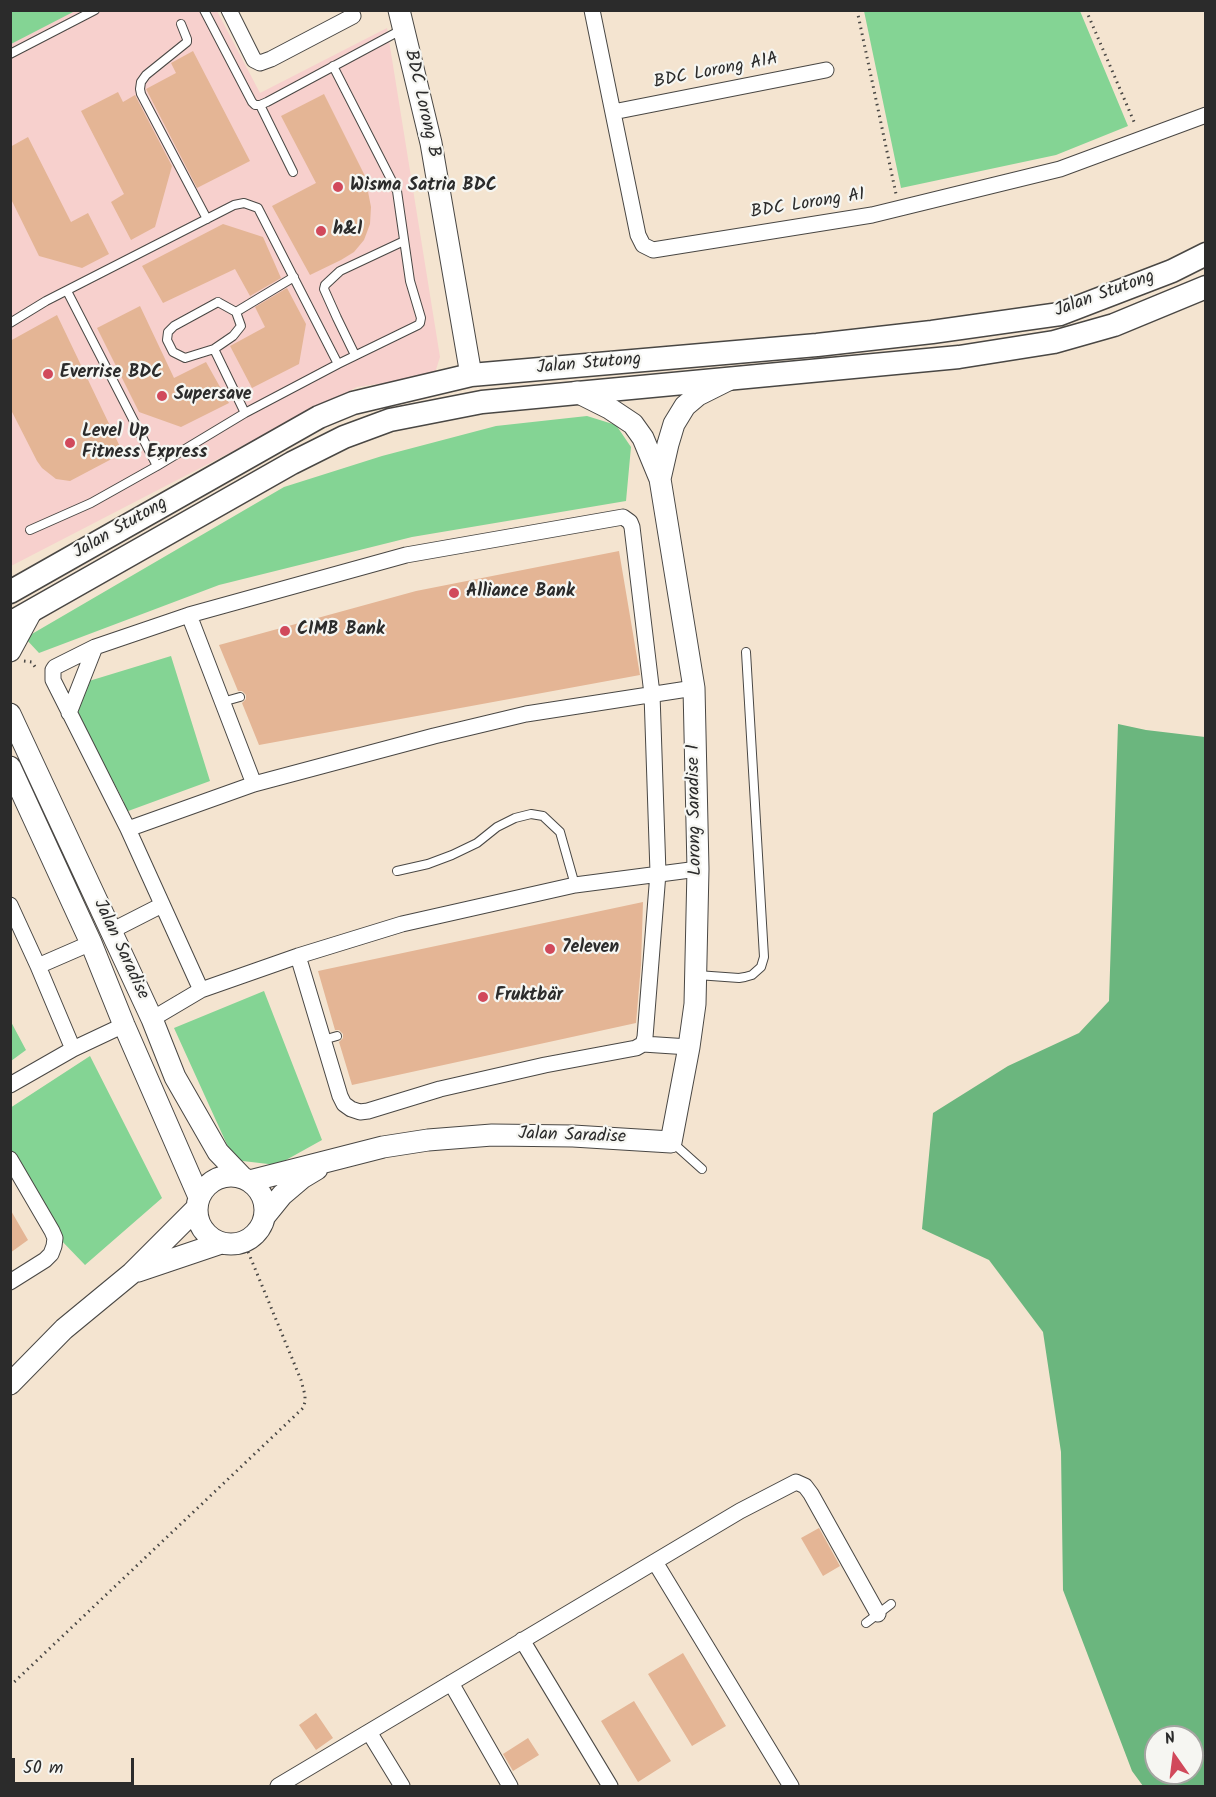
<!DOCTYPE html>
<html>
<head>
<meta charset="utf-8">
<style>
	body { margin:0 }
	#map { position:relative; width:1216px; height:1797px; overflow:hidden; background:#f4e4d0; font-family:Kalam,sans-serif }
	canvas { display:block }
	.frame { position:absolute; inset:0; border:12px solid #2b2b2b; pointer-events:none }
	.north { position:absolute; left:1144px; top:1725px; width:60px; height:60px; box-sizing:border-box; background:#f6f6f2; border:2px solid #a5a5a2; border-radius:50%; rotate:346deg; font-size:16px; font-weight:700; line-height:24px; text-align:center; color:#2b2b2b }
	.north::after { content:''; display:block; margin:auto; width:21px; height:27px; background:#d1495b; clip-path:polygon(50% 0,100% 100%,50% 72%,0 100%) }
	.scale { position:absolute; left:12px; top:1758px; width:122px; height:27px; box-sizing:border-box; border:3px solid #2b2b2b; border-top:0; padding-left:8px; font-size:18px; line-height:21px; white-space:nowrap; color:#2b2b2b; -webkit-text-stroke:4px #f6f6f2; paint-order:stroke }
</style>
</head>
<body>
<div id="map">
<canvas width="1216" height="1797"></canvas>
<div class="frame"></div>
<div class="north">N</div>
<div class="scale">50 m</div>
</div>
<script>
const context = document.querySelector('canvas').getContext('2d');
context.lineJoin = 'round';
function fillPath(path, color) {
  context.fillStyle = color;
  context.fill(path, 'evenodd');
}
function toPath(rows) {
  const path = new Path2D();
  for (const r of rows) {
    if (r.length === 3) {
      path.moveTo(r[0] + r[2], r[1]);
      path.arc(r[0], r[1], r[2], 0, 2 * Math.PI);
      continue;
    }
    path.moveTo(r[0], r[1]);
    for (let i = 2; i < r.length; i += 2) path.lineTo(r[i], r[i + 1]);
  }
  return path;
}
function trace(path, color, width, dash) {
  context.strokeStyle = color;
  context.lineWidth = width;
  context.lineCap = dash ? 'butt' : 'round';
  context.setLineDash(dash || []);
  context.stroke(path);
}
function write(font, color, halo, rows, align = 'center') {
  context.font = font + ' Kalam,sans-serif';
  context.lineWidth = 4.5;
  context.setLineDash([]);
  context.textBaseline = 'middle';
  context.strokeStyle = halo;
  context.fillStyle = color;
  for (const [text, x, y, turn = 0] of rows) {
    context.save();
    context.translate(x, y);
    context.rotate((+turn || 0) * Math.PI / 180);
    context.textAlign = isNaN(turn) ? turn : align;
    if (halo) context.strokeText(text, 0, 0);
    context.fillText(text, 0, 0);
    context.restore();
  }
}
fillPath(toPath([
	[74,11,217,11,260,93,387,28,440,357,434,376,357,387,11,566,11,43]
]), '#f7d0cd');
fillPath(toPath([
	[11,10,75,10,75,11,11,44],
	[864,11,1080,11,1128,126,1056,155,901,188],
	[587,416,616,425,631,447,626,501,412,537,219,585,39,653,25,638,284,487,382,456,496,426],
	[171,656,210,781,120,814,124,802,76,712,89,681],
	[264,991,322,1140,277,1165,234,1160,174,1028],
	[10,1020,26,1050,11,1061,10,1061],
	[90,1056,162,1198,85,1265,59,1238,11,1151,10,1108]
]), '#84d494');
fillPath(toPath([
	[1118,724,1146,730,1205,737,1205,1786,1143,1786,1132,1771,1063,1590,1061,1452,1043,1332,989,1260,922,1229,933,1113,1008,1066,1079,1033,1109,1001],
	[1156,1737,1192,1737,1192,1773,1156,1773]
]), '#6bb67e');
fillPath(toPath([
	[193,51,250,161,197,188,146,89,176,73,171,63],
	[118,92,123,102,135,95,172,166,155,227,131,240,111,202,124,194,81,111],
	[324,94,365,176,371,207,370,224,364,240,354,252,341,260,310,275,272,206,316,183,281,116],
	[28,137,71,222,88,213,109,254,82,268,39,256,10,197,10,147],
	[223,224,263,237,281,278,250,296,235,269,163,303,142,266],
	[287,288,306,324,299,364,252,388,230,346,265,327,255,307],
	[140,306,174,378,206,362,229,403,181,427,139,412,97,328],
	[57,315,123,453,70,481,56,479,42,468,37,461,10,408,10,341],
	[619,551,640,675,259,745,242,703,246,699,246,695,242,691,238,691,219,645,416,591],
	[643,902,641,965,636,1023,352,1085,339,1042,343,1038,343,1034,339,1030,335,1030,318,971],
	[10,1209,28,1240,10,1253],
	[819,1528,840,1566,823,1576,801,1538],
	[683,1653,726,1726,692,1746,648,1674],
	[634,1701,671,1761,638,1782,601,1721],
	[316,1713,333,1738,316,1750,299,1725],
	[528,1738,539,1755,513,1771,503,1754]
]), '#e4b595');
const lane = toPath([
	[204,10,252,102,255,105,260,105,267,102,403,29],
	[181,24,187,39,187,42,146,75,141,82,140,89,141,94,207,219],
	[10,54,95,10],
	[260,105,293,172],
	[67,291,157,466],
	[218,302,236,312,241,326,233,336,214,349,185,358,173,352,167,340,168,332,174,326,218,302],
	[236,312,294,277],
	[10,323,46,301,234,205,244,203,258,208,338,364],
	[214,349,245,413],
	[355,355,337,318,324,289,325,285,340,271,404,241],
	[30,530,91,503,157,466,245,413,338,364,418,325,420,323,421,318,410,281,397,191,333,66],
	[222,702,240,697],
	[397,871,428,864,452,855,477,843,497,827,515,818,531,814,543,816,560,832,575,885],
	[697,975,739,978,745,977,752,975,761,967,764,957,746,652],
	[323,1040,337,1036],
	[673,1143,702,1169],
	[866,1623,891,1604]
]);
const street = toPath([
	[229,10,254,60,260,63,271,59,353,16],
	[592,10,638,235,643,245,653,250,872,215,1060,169,1206,115],
	[613,112,826,70],
	[189,615,254,784],
	[69,713,95,647],
	[128,829,254,784,434,736,526,714,694,688],
	[10,905,38,966,73,1049],
	[111,931,162,905],
	[298,956,340,1096,344,1104,351,1109,360,1112,368,1111,440,1089,545,1065,636,1048,643,1044,689,1047],
	[38,966,91,943],
	[201,990,128,829,53,680,53,670,55,667,95,647,189,615,406,555,623,517,630,522,632,527,652,694,658,873,645,1037,643,1044],
	[152,1019,201,990,298,956,402,924,575,885,698,869],
	[10,1085,73,1049,124,1025],
	[10,1159,52,1231,55,1238,54,1246,51,1254,45,1260,10,1282],
	[655,1562,791,1786],
	[522,1640,610,1786],
	[451,1683,510,1786],
	[369,1732,402,1786],
	[278,1786,740,1511,796,1482,805,1486,811,1494,878,1614]
]);
const secondary = toPath([
	[399,10,431,143,471,375],
	[660,479,668,444,674,424,685,406,698,395,728,380],
	[10,651,30,614],
	[10,714,152,1019,175,1077,218,1152,242,1177],
	[10,767,91,943,124,1025,199,1197],
	[231,1210,34],
	[250,1181,383,1147,428,1140,492,1135,573,1136,671,1142,689,1047,695,1004,698,869,694,688,660,479,643,438,633,424,609,408,577,392],
	[265,1216,282,1195,302,1178,317,1169],
	[138,1271,221,1243],
	[10,1384,64,1329,132,1273,197,1208]
]);
const primary = toPath([
	[10,592,319,417,353,403,471,375,817,345,932,332,1060,314,1172,271,1206,254],
	[10,623,292,463,344,437,390,420,482,402,959,357,1054,342,1114,325,1206,287]
]);
trace(lane, '#494744', 10);
trace(street, '#494744', 17);
trace(secondary, '#494744', 23);
trace(primary, '#494744', 25);
trace(toPath([
	[857,10,896,194],
	[1086,10,1135,124],
	[24,661,32,662,37,670],
	[10,1686,303,1408,305,1402,305,1395,301,1380,244,1242]
]), '#494744', 3, [1.5, 4.5]);
trace(lane, '#fff', 8);
trace(street, '#fff', 15);
trace(secondary, '#fff', 21);
trace(primary, '#fff', 22);
for (const [x, y, r, color] of [
	[338,187,6,"#d1495b"],
	[321,231,6,"#d1495b"],
	[48,374,6,"#d1495b"],
	[162,396,6,"#d1495b"],
	[70,443,6,"#d1495b"],
	[454,593,6,"#d1495b"],
	[285,631,6,"#d1495b"],
	[550,949,6,"#d1495b"],
	[483,997,6,"#d1495b"]
]) {
  const dot = new Path2D();
  dot.arc(x, y, r, 0, 2 * Math.PI);
  context.fillStyle = color;
  context.fill(dot);
  trace(dot, '#f6f6f2', 2);
}
write('18px', '#2b2b2b', '#f6f6f2', [
	["BDC Lorong A1A",716,72,-11],
	["BDC Lorong B",421,104,77],
	["BDC Lorong A1",808,205,-9],
	["Jalan Stutong",1105,295,-20],
	["Jalan Stutong",589,365,-5],
	["Jalan Stutong",121,529,-30],
	["Lorong Saradise 1",696,810,-91],
	["Jalan Saradise",120,950,65],
	["Jalan Saradise",572,1137,2]
]);
write('bold 18px', '#2b2b2b', '#f6f6f2', [
	["Wisma Satria BDC",350,187],
	["h&l",333,231],
	["Everrise BDC",60,374],
	["Supersave",174,396],
	["Level Up",82,433],
	["Fitness Express",82,454],
	["Alliance Bank",466,593],
	["CIMB Bank",297,631],
	["7eleven",562,949],
	["Fruktbär",495,997]
], 'left');
</script>
</body>
</html>
